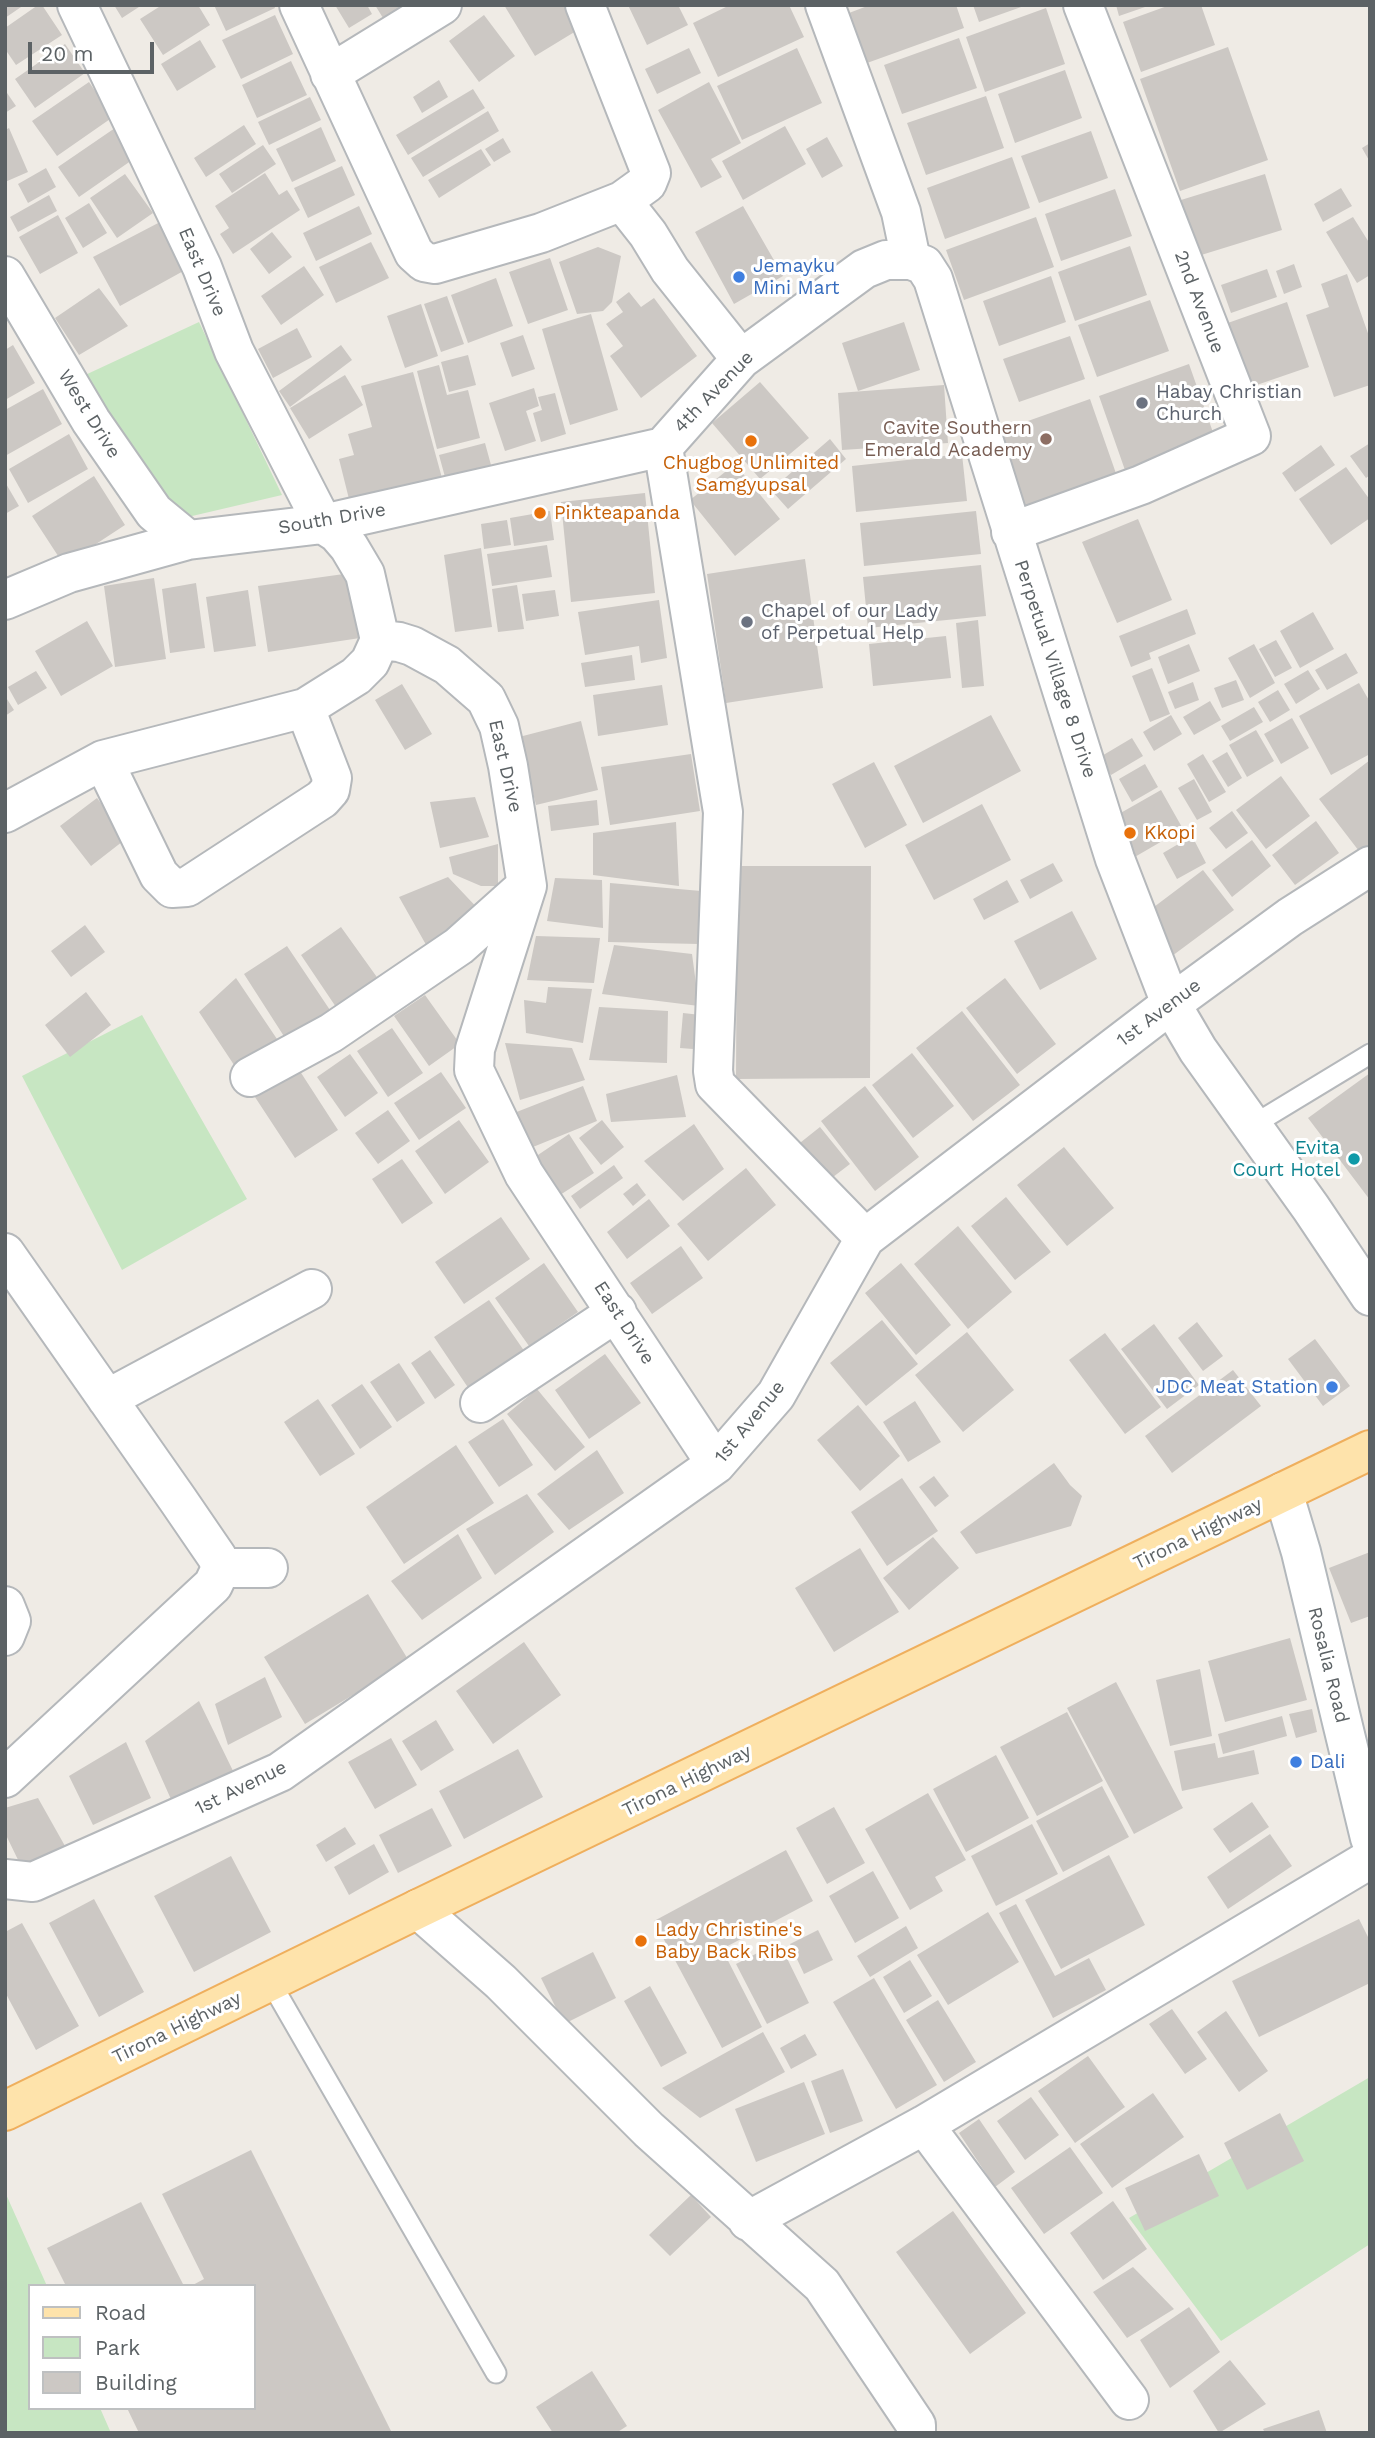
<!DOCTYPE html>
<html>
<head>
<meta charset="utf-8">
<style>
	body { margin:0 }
	#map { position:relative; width:1375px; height:2438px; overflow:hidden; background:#efebe5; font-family:"Work Sans",sans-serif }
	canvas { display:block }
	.frame { position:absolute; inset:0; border:7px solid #5c6265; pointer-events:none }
	.legend { position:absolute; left:28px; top:2284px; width:228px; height:126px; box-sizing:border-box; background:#fff; border:2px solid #bec0c1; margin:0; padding:9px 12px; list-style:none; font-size:21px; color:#5c6265 }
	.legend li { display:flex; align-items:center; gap:14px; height:35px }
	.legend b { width:35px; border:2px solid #bec0c1 }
	.scale { position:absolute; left:28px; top:42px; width:126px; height:32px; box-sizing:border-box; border:4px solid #5c6265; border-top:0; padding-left:9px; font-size:21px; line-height:24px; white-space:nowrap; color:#5c6265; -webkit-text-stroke:5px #fff; paint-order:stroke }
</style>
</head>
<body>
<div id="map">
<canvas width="1375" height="2438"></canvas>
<div class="frame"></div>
<ul class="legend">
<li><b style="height:9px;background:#fee3ab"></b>Road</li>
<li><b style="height:19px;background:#c7e6c2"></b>Park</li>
<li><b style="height:19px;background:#ccc8c4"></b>Building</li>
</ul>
<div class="scale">20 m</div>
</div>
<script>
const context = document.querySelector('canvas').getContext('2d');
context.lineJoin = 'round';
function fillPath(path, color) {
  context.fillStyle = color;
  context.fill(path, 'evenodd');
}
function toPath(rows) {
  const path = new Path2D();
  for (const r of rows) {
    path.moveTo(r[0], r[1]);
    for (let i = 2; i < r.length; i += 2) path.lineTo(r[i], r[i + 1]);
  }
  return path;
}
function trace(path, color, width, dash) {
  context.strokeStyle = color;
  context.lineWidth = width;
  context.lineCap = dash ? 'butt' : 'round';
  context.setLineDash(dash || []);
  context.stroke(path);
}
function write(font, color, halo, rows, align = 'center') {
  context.font = font + ' "Work Sans",sans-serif';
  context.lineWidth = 6;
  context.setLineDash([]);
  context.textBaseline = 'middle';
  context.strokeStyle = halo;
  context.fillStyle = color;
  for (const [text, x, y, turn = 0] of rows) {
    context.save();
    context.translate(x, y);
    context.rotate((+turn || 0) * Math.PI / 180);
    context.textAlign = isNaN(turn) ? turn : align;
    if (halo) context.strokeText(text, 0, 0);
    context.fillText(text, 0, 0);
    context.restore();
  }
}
fillPath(toPath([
	[199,322,282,495,175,520,83,376],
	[142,1015,247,1199,122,1270,22,1076],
	[1370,2077,1370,2244,1221,2341,1129,2218],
	[5,2192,47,2286,30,2286,30,2408,100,2408,111,2433,5,2433]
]), '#c7e6c2');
fillPath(toPath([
	[5,5,24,5,5,18],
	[38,5,42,5,62,35,16,65,5,49,5,28],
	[114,5,142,5,122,18],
	[162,5,198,5,210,25,163,55,140,19],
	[214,5,274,5,275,8,226,31],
	[335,5,367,5,372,14,349,28],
	[375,5,403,5,383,18],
	[504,5,567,5,581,28,535,56],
	[628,5,678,5,688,25,647,45],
	[730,5,789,5,804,37,718,77,693,23],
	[870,5,956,5,964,28,867,63,849,13],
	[973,5,1024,5,1024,6,979,22],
	[1116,5,1148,5,1148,6,1119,16],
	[1170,5,1201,5,1215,45,1141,72,1123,22],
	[1046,8,1065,64,985,92,966,37],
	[275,15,293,54,241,79,222,40],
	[484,15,515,56,479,82,449,41],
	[959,38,977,88,902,114,884,65],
	[200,40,216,67,177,91,161,64],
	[65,44,85,73,35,108,15,79],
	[1228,47,1268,160,1180,191,1140,79],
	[689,48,701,73,657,94,645,69],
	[797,48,822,103,742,140,717,86],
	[291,61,307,95,257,118,242,85],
	[1065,70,1082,118,1015,143,998,94],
	[439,80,448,97,422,113,413,97],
	[89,82,113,117,57,156,32,121],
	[709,82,741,143,711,159,722,177,701,188,658,110],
	[473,89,485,108,408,155,396,135],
	[5,90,16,106,5,113],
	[986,96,1004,148,926,175,907,123],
	[310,97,321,120,269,145,258,122],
	[488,111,499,131,423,177,411,158],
	[244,125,256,144,206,177,194,158],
	[785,126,806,164,743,200,722,161],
	[321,127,336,161,292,182,276,149],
	[9,128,28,172,5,182,5,130],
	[115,128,135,158,79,197,58,167],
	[1091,131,1108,178,1039,203,1021,156],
	[827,137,843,166,822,178,806,149],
	[503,138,511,152,494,162,485,149],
	[1370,143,1370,162,1362,148],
	[263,145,276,164,232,193,219,174],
	[481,149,491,165,439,198,428,180],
	[1012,157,1030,208,945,239,927,188],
	[342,166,355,195,308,218,294,188],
	[46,168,56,187,28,203,18,184],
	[265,173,279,195,287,190,300,210,233,254,220,234,229,228,215,206],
	[125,174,153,213,117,238,90,198],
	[1265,174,1282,230,1198,256,1181,200],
	[1341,188,1352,206,1323,222,1314,204],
	[1115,189,1132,236,1061,261,1045,214],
	[49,195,57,211,18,232,10,217],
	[89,203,107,233,83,248,65,218],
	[359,206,372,234,316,261,303,233],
	[743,206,783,276,734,304,695,232],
	[58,215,78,253,40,274,19,237],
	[1036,217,1054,267,964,300,946,250],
	[1353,217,1370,244,1370,275,1357,283,1326,232],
	[162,221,187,269,120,306,93,257],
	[272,232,292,257,269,274,250,249],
	[371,242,389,278,336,303,319,267],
	[1130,246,1147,295,1075,321,1058,272],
	[598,247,621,256,612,302,603,311,577,314,559,262],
	[550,258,568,310,528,324,509,272],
	[1294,264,1302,287,1284,294,1276,271],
	[304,266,324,295,281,325,261,296],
	[1267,269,1277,297,1231,313,1221,285],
	[1347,274,1370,339,1370,385,1334,397,1306,315,1329,307,1321,284],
	[1051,276,1066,322,999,346,983,301],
	[496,278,513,326,468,343,451,295],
	[99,288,128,326,79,355,55,318],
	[629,292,641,307,654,298,697,356,641,398,610,356,623,346,606,324,623,312,616,302],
	[447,296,464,344,441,352,424,304],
	[1150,300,1169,351,1097,377,1078,325],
	[1287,302,1309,367,1248,388,1225,324],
	[421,304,438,356,405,368,387,316],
	[591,314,618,410,570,425,542,329],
	[904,322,920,370,858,391,842,343],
	[297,328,312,357,273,378,258,349],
	[523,335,535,369,512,377,500,343],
	[1070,336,1085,379,1019,402,1003,359],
	[13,345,35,383,5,400,5,350],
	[341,345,352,360,290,407,279,391],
	[468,355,476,385,449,392,441,362],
	[1189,364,1216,441,1126,473,1099,396],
	[439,365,447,395,468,390,480,438,437,449,417,371],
	[413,372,442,478,350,503,339,459,354,455,348,434,372,427,361,386],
	[345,375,363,405,309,439,290,408],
	[760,382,809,438,760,479,712,423],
	[944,385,948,443,842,450,838,393],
	[534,388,539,406,526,411,536,441,505,451,489,403],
	[43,389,62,424,5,456,5,410],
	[555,393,566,434,541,442,533,413,542,410,538,397],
	[1090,399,1119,482,1023,517,994,433],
	[69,434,88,469,28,503,9,469],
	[830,439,846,459,788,509,771,490],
	[485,443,491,465,445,477,439,455],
	[1370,443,1370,475,1366,478,1350,456],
	[1321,445,1335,465,1295,492,1282,473],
	[962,454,967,501,856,512,852,466],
	[735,464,780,519,735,556,690,500],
	[1346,467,1370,500,1370,518,1331,545,1299,499],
	[94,476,125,525,64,565,32,516],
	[5,482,19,506,5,514],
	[645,493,655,593,571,602,561,502],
	[550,511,554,540,514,546,510,518],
	[976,511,981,554,864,566,860,523],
	[1138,519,1172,600,1117,623,1082,542],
	[507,520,511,545,484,549,481,524],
	[547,545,552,577,492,586,487,554],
	[481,548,492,627,455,632,444,555],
	[805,559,823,688,726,703,707,574],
	[981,565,986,616,868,628,863,577],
	[351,573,360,638,268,652,258,586],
	[154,578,166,659,115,667,104,586],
	[196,583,205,648,170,653,162,589],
	[517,585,524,629,498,632,492,589],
	[248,590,256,646,214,652,206,597],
	[555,590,559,616,526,621,522,594],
	[659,600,667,658,641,663,639,646,585,655,578,612],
	[1187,609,1196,634,1149,653,1151,659,1131,667,1119,636],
	[1313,612,1334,649,1300,668,1280,631],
	[978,620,984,686,962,688,956,623],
	[87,621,113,666,61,696,35,651],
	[946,636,951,678,873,686,869,644],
	[1276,640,1292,668,1275,677,1259,649],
	[1189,644,1200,671,1168,684,1158,657],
	[1254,644,1275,683,1250,698,1228,658],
	[1346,653,1358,673,1327,690,1315,670],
	[632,655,635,680,585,687,581,663],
	[1152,668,1170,714,1150,722,1132,676],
	[1308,670,1320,689,1296,704,1284,684],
	[36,671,47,688,18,705,8,687],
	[1236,680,1244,700,1222,708,1214,688],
	[1193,682,1199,700,1175,709,1168,692],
	[1359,683,1370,702,1370,754,1331,775,1299,716],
	[402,684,432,734,405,750,375,700],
	[662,685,668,725,598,736,593,695],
	[1278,690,1290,710,1270,722,1258,702],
	[5,696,14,710,5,716],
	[1210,701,1221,720,1194,735,1183,717],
	[1254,707,1263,722,1230,741,1221,726],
	[991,715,1021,771,923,823,894,766],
	[1171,715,1182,734,1154,751,1143,732],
	[1292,718,1309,748,1281,764,1264,734],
	[581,721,598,790,536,805,519,737],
	[1256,730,1274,761,1247,777,1229,745],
	[1132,738,1143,756,1111,775,1100,757],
	[1227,752,1242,778,1228,787,1212,761],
	[691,754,700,811,610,825,601,767],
	[1203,754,1226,792,1209,802,1187,764],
	[1370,760,1370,848,1362,855,1319,799],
	[874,762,907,825,865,848,832,784],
	[1145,764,1158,787,1132,802,1119,779],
	[1281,776,1310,816,1266,849,1236,810],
	[1194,779,1212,812,1197,820,1178,788],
	[1161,790,1183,829,1133,858,1110,819],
	[475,797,489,837,440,848,430,802],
	[97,798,127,838,91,866,60,826],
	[597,800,599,825,551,831,548,806],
	[982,804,1011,860,934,900,905,845],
	[1232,811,1248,833,1226,849,1209,828],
	[1316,821,1339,853,1295,885,1272,855],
	[676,822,679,886,593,875,593,833],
	[1192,836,1206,863,1177,879,1163,853],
	[1252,840,1271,866,1232,897,1212,870],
	[498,844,498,886,481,886,453,874,449,857],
	[1053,863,1063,881,1030,899,1020,880],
	[737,866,871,866,870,1078,736,1079],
	[1203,870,1234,910,1172,956,1142,916],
	[448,877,484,915,429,950,399,897],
	[555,878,602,880,603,928,547,921],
	[1007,880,1019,902,984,920,973,899],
	[610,883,701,891,699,944,608,942],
	[1072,911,1097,959,1040,990,1014,941],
	[85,925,105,952,71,977,51,951],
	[341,927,384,987,340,1013,301,955],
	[536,936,600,938,594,983,527,980],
	[614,945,692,954,699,1006,602,994],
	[287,946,334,1016,287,1041,244,974],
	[236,978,281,1045,238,1071,199,1012],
	[1005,978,1056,1044,1017,1074,966,1008],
	[548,987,592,989,583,1043,526,1033,524,1000,546,1003],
	[86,992,111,1025,70,1057,45,1025],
	[425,995,460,1044,429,1066,394,1016],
	[599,1007,668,1011,667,1063,589,1060],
	[962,1011,1020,1085,973,1121,916,1048],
	[683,1013,710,1016,706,1050,680,1048],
	[392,1028,423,1073,388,1097,357,1051],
	[505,1043,572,1048,585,1080,520,1100],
	[912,1053,954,1106,913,1138,872,1085],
	[350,1054,378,1093,345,1117,317,1077],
	[294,1062,338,1130,295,1158,251,1091],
	[441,1072,466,1108,419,1140,394,1103],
	[1370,1073,1370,1200,1308,1118],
	[677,1075,686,1117,611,1122,606,1094],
	[583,1086,597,1121,528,1149,514,1113],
	[865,1086,919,1157,875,1191,821,1121],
	[388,1110,410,1141,378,1164,355,1133],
	[459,1120,489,1162,445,1194,415,1151],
	[602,1120,624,1147,601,1165,579,1138],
	[694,1124,724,1169,683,1201,644,1161],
	[820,1127,850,1164,820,1187,791,1150],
	[569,1134,594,1173,560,1195,535,1157],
	[1064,1147,1114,1208,1067,1246,1017,1185],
	[402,1159,433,1203,402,1224,372,1179],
	[614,1165,623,1178,580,1209,571,1196],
	[746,1168,776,1205,708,1261,677,1224],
	[637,1183,646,1195,633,1206,623,1194],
	[1006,1197,1051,1252,1015,1280,971,1226],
	[649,1199,670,1226,627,1259,607,1232],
	[501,1217,530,1259,464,1304,435,1262],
	[958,1226,1012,1292,968,1329,914,1264],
	[681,1246,703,1278,652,1314,630,1283],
	[544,1263,578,1312,529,1346,495,1298],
	[901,1263,951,1325,916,1355,865,1293],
	[489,1300,527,1355,471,1392,434,1337],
	[882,1320,918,1364,866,1406,830,1363],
	[1197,1322,1223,1356,1203,1371,1178,1338],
	[1154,1324,1199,1385,1167,1409,1121,1349],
	[967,1332,1014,1390,963,1432,915,1375],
	[1105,1333,1161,1407,1125,1434,1069,1360],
	[1315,1339,1350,1386,1323,1406,1288,1359],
	[430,1350,455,1385,435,1399,411,1363],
	[605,1354,641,1403,589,1439,555,1390],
	[399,1363,425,1403,397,1422,370,1382],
	[1233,1370,1261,1406,1172,1473,1145,1436],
	[362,1384,392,1427,360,1449,331,1405],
	[537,1389,585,1447,555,1471,507,1414],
	[318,1399,355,1454,320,1476,284,1422],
	[915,1401,941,1442,908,1462,883,1422],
	[858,1405,900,1456,860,1491,817,1440],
	[503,1419,533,1465,499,1487,468,1442],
	[456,1445,494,1503,404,1564,366,1507],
	[597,1450,624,1493,569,1530,537,1494],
	[1054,1463,1070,1485,1082,1496,1071,1526,976,1554,960,1532],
	[934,1476,949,1496,935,1507,919,1487],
	[902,1478,938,1531,887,1566,851,1512],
	[527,1494,554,1532,495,1575,466,1529],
	[458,1534,482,1578,422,1620,391,1581],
	[933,1537,959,1568,909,1610,883,1578],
	[860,1548,899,1612,834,1652,795,1588],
	[1370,1552,1370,1616,1351,1623,1329,1568],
	[368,1594,409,1661,305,1724,264,1657],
	[1290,1638,1307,1700,1225,1722,1208,1661],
	[524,1642,561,1695,493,1744,456,1691],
	[1200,1669,1212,1736,1170,1746,1156,1680],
	[265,1677,282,1717,228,1745,215,1704],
	[1116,1682,1183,1808,1134,1834,1067,1708],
	[199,1701,235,1775,174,1806,145,1741],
	[1312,1709,1317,1732,1296,1738,1289,1714],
	[1067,1712,1103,1781,1037,1816,1000,1747],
	[1282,1716,1287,1736,1223,1754,1218,1734],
	[436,1720,454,1750,421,1771,402,1741],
	[391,1738,417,1785,375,1809,348,1762],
	[126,1742,151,1798,93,1825,69,1776],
	[1215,1743,1218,1758,1254,1750,1259,1774,1182,1791,1174,1751],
	[518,1749,543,1797,464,1839,439,1791],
	[996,1755,1029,1818,966,1852,933,1789],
	[1102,1786,1129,1837,1063,1872,1036,1821],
	[928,1793,966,1860,935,1877,943,1891,910,1910,865,1829],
	[38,1798,65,1846,21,1866,5,1833,5,1808],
	[1252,1802,1269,1827,1230,1853,1213,1829],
	[834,1807,865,1863,827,1884,796,1828],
	[432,1808,452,1846,398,1873,379,1835],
	[1032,1824,1058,1874,996,1906,971,1856],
	[345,1827,356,1844,326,1862,316,1845],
	[1270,1834,1292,1866,1228,1909,1207,1877],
	[374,1844,389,1872,349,1895,334,1867],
	[786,1850,813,1901,722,1949,762,2027,722,2048,654,1921],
	[1109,1855,1145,1925,1061,1969,1025,1900],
	[231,1856,271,1932,194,1972,154,1896],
	[873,1871,899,1918,855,1943,829,1896],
	[94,1899,144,1992,99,2017,49,1923],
	[1016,1904,1055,1976,1089,1958,1106,1990,1053,2018,999,1913],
	[988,1912,1019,1962,948,2005,917,1955],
	[1359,1919,1370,1941,1370,1983,1259,2037,1232,1981],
	[22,1923,79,2026,36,2050,5,1992,5,1932],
	[906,1926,918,1948,870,1977,857,1956],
	[818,1930,833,1960,804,1974,790,1944],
	[779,1942,809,2003,767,2024,736,1964],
	[593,1952,616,1998,564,2024,541,1978],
	[910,1960,932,1996,904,2013,883,1977],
	[874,1978,937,2085,896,2109,833,2002],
	[650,1986,687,2053,661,2067,624,2001],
	[938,2000,976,2062,944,2082,906,2020],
	[1172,2009,1207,2059,1185,2074,1149,2024],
	[1226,2011,1268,2071,1239,2092,1197,2032],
	[763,2032,785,2072,700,2118,662,2088],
	[805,2034,817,2055,791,2069,780,2048],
	[1088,2056,1125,2107,1075,2143,1038,2091],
	[843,2069,863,2121,830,2133,811,2081],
	[804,2082,825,2134,756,2162,735,2109],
	[1153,2093,1184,2137,1112,2188,1080,2144],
	[1031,2097,1059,2135,1025,2160,997,2121],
	[1280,2113,1304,2161,1247,2190,1224,2143],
	[979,2119,1015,2172,995,2187,959,2133],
	[1070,2147,1103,2193,1044,2234,1011,2188],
	[251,2150,392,2433,139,2433,127,2408,254,2408,254,2286,191,2286,204,2279,162,2194],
	[1199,2154,1219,2196,1145,2231,1125,2188],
	[691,2195,711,2217,670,2256,649,2235],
	[1113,2201,1147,2249,1103,2280,1070,2233],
	[141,2202,184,2286,66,2286,47,2248],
	[953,2211,1026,2313,970,2354,896,2252],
	[1133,2267,1174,2309,1127,2338,1093,2292],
	[1189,2307,1220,2352,1170,2388,1140,2340],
	[1230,2360,1266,2404,1219,2433,1193,2391],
	[592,2371,627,2426,616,2433,553,2433,536,2407],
	[1319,2410,1327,2433,1265,2433,1263,2429]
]), '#ccc8c4');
const lane = toPath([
	[1253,1125,1370,1054],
	[271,1983,496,2373]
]);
const street = toPath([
	[77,5,202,267,234,351,323,524,337,533,349,547,365,574,380,640,399,642,412,646,447,665,486,699,499,726,508,766,527,886,475,1049,474,1070,524,1174,716,1464],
	[299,5,414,253,424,262,435,264,541,233,622,201],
	[585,5,651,173,647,183,622,201,648,234,670,270,741,359],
	[825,5,901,212,911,260,924,265,933,279,1115,859,1171,1004,1198,1050,1311,1208,1370,1296],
	[330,74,442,5],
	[5,276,91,421,154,512,188,540],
	[663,447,723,812,713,1071,715,1084,865,1238],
	[663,447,741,359,864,269,886,260,911,260],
	[1011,532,1141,485,1251,436,1083,5],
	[5,600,69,573,188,540,323,524,663,447],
	[103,760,159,875,172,888,187,887,322,799,330,790,332,778,305,708],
	[5,813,103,760,305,708,356,676,370,662,380,640],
	[250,1077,331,1033,459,946,525,887],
	[5,1253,178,1500,217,1557,221,1568,213,1585,5,1778],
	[107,1399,312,1289],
	[480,1403,617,1312],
	[221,1568,268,1568],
	[5,1606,11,1621,5,1636],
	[5,1879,33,1882,280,1772,716,1464,776,1395,865,1238,1171,1004,1290,917,1370,866],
	[418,1909,501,1982,649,2130,822,2285,916,2425,916,2433],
	[924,2125,1129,2400],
	[748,2221,924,2125,1370,1859]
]);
const secondary = toPath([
	[1283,1492,1301,1552,1370,1838]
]);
const primary = toPath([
	[5,2111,418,1909,1370,1450]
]);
trace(lane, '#b5b8bb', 23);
trace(street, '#b5b8bb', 42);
trace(secondary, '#b3b8bc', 42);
trace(primary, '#efaf5d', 42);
trace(lane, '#fff', 19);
trace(street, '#fff', 38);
trace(secondary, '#fff', 38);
trace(primary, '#fee3ab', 38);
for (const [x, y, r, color] of [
	[739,277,7,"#3f7fe0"],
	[1142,403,7,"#6b7280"],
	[1046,439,7,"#8d6e63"],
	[751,441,7,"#e8710a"],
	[540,513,7,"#e8710a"],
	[747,622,7,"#6b7280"],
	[1130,833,7,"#e8710a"],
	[1354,1159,7,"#0f9aa8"],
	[1332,1387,7,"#3f7fe0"],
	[1296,1762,7,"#3f7fe0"],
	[641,1941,7,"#e8710a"]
]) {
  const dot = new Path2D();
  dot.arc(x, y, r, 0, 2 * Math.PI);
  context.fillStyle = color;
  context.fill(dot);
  trace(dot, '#fff', 2.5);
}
write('19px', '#366cbe', '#fff', [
	["Jemayku",753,266],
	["Mini Mart",753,288],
	["JDC Meat Station",1318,1387,"right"],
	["Dali",1310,1762]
], 'left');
write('19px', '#5c6265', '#fff', [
	["East Drive",202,272,67],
	["2nd Avenue",1199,302,69],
	["4th Avenue",714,392,-46],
	["West Drive",89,414,58],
	["South Drive",332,519,-10],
	["Perpetual Village 8 Drive",1055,669,72],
	["East Drive",505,766,77],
	["1st Avenue",1159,1013,-37],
	["East Drive",624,1323,57],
	["1st Avenue",750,1422,-51],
	["Tirona Highway",1198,1534,-26],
	["Rosalia Road",1328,1665,76],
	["Tirona Highway",687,1781,-26],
	["1st Avenue",241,1788,-26],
	["Tirona Highway",177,2028,-26]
]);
write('19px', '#5b616d', '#fff', [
	["Habay Christian",1156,392],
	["Church",1156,414],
	["Chapel of our Lady",761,611],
	["of Perpetual Help",761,633]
], 'left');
write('19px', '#785e54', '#fff', [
	["Cavite Southern",1032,428],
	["Emerald Academy",1032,450]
], 'right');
write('19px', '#c56008', '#fff', [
	["Chugbog Unlimited",751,463,"center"],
	["Samgyupsal",751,485,"center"],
	["Pinkteapanda",554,513],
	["Kkopi",1144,833],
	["Lady Christine's",655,1930],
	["Baby Back Ribs",655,1952]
], 'left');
write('19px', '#0d838f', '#fff', [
	["Evita",1340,1148],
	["Court Hotel",1340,1170]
], 'right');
</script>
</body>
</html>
